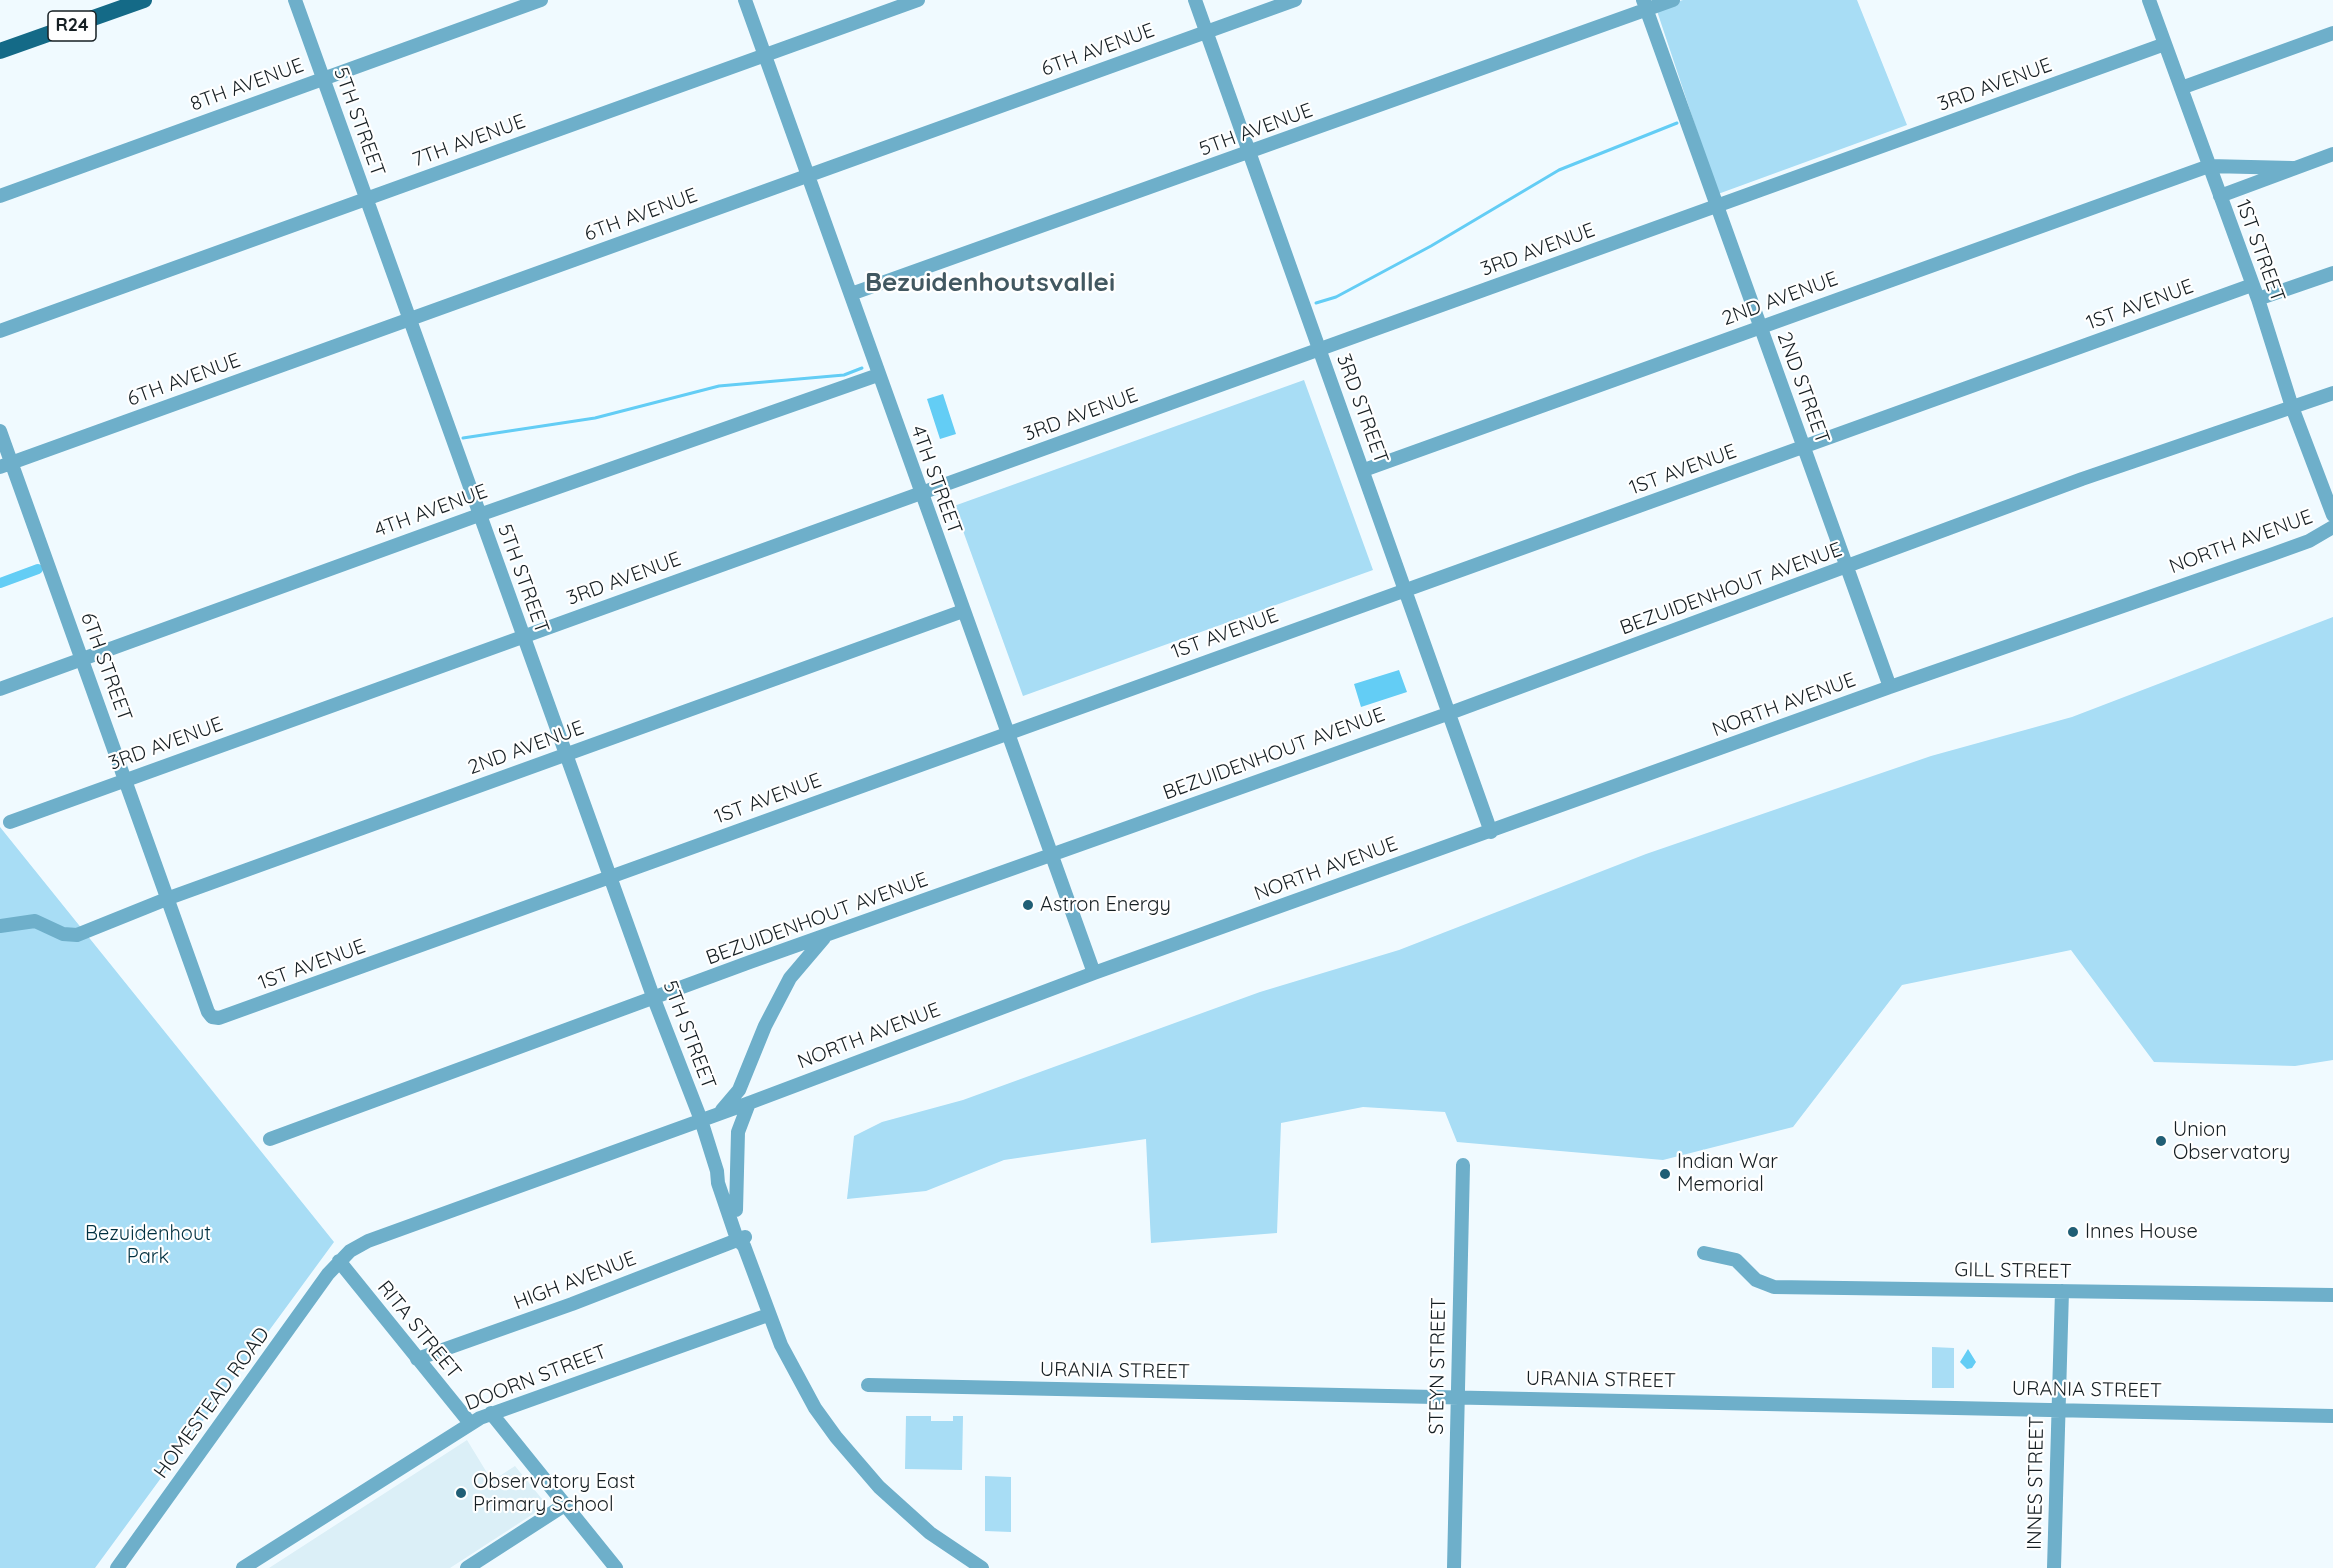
<!DOCTYPE html>
<html>
<head>
<meta charset="utf-8">
<style>
	body { margin:0 }
	canvas { display:block; background:#f0faff }
</style>
</head>
<body>
<canvas width="2333" height="1568"></canvas>
<script>
const context = document.querySelector('canvas').getContext('2d');
context.lineJoin = 'round';
function fillPath(path, color) {
  context.fillStyle = color;
  context.fill(path, 'evenodd');
}
function toPath(rows) {
  const path = new Path2D();
  for (const r of rows) {
    path.moveTo(r[0], r[1]);
    for (let i = 2; i < r.length; i += 2) path.lineTo(r[i], r[i + 1]);
  }
  return path;
}
function trace(path, color, width, dash) {
  context.strokeStyle = color;
  context.lineWidth = width;
  context.lineCap = dash ? 'butt' : 'round';
  context.setLineDash(dash || []);
  context.stroke(path);
}
function write(font, color, halo, rows, align = 'center') {
  context.font = font + ' Quicksand,sans-serif';
  context.lineWidth = 4.5;
  context.setLineDash([]);
  context.textBaseline = 'middle';
  context.strokeStyle = halo;
  context.fillStyle = color;
  for (const [text, x, y, turn = 0] of rows) {
    context.save();
    context.translate(x, y);
    context.rotate((+turn || 0) * Math.PI / 180);
    context.textAlign = isNaN(turn) ? turn : align;
    if (halo) context.strokeText(text, 0, 0);
    context.fillText(text, 0, 0);
    context.restore();
  }
}
fillPath(toPath([
	[467,1440,492,1481,515,1466,547,1505,450,1568,269,1568]
]), '#dbeff7');
fillPath(toPath([
	[1683,0,1857,0,1907,125,1718,194,1656,8],
	[1304,380,1373,570,1023,696,954,506],
	[2333,617,2333,1060,2295,1066,2154,1062,2071,950,1902,985,1793,1127,1663,1160,1457,1142,1445,1112,1363,1107,1281,1123,1277,1233,1151,1243,1146,1139,1004,1160,926,1191,847,1199,854,1136,882,1122,963,1100,1260,992,1399,950,1646,854,1931,756,2072,717],
	[0,827,334,1242,95,1568,0,1568],
	[1932,1347,1954,1348,1954,1388,1932,1388],
	[906,1416,931,1416,931,1421,953,1421,953,1416,963,1416,962,1470,905,1469],
	[985,1476,1011,1477,1011,1532,985,1531]
]), '#a8ddf5');
fillPath(toPath([
	[943,394,956,434,940,439,927,399],
	[1399,670,1407,692,1361,707,1354,684],
	[1968,1349,1976,1362,1972,1368,1967,1369,1960,1362]
]), '#63cdf5');
trace(toPath([
	[1316,303,1336,297,1431,246,1559,170,1677,123],
	[463,438,595,418,719,386,844,375,862,368]
]), '#63cdf5', 3);
trace(toPath([
	[0,583,38,569]
]), '#63cdf5', 10);
trace(toPath([
	[295,0,654,999,701,1120,717,1171,718,1183,737,1239,744,1246,781,1345,815,1408,836,1437,879,1487,930,1533,982,1568],
	[745,0,1094,973],
	[1195,0,1491,832],
	[1643,0,1890,687],
	[2149,0,2258,299,2292,407,2333,515],
	[2181,88,2333,33],
	[0,196,541,0],
	[2220,196,2333,154],
	[851,294,1673,0],
	[2258,299,2333,273],
	[0,331,918,0],
	[0,431,208,1012,212,1017,219,1018,2252,285],
	[0,467,1295,0],
	[1364,470,2209,166,2292,168],
	[0,689,479,515,878,375],
	[10,822,2165,44],
	[0,926,35,921,63,934,77,935,169,898,963,611],
	[722,1110,739,1090,765,1026,790,978,824,938],
	[270,1139,750,962,1450,713,2082,479,2333,393],
	[736,1210,738,1132,749,1103],
	[1704,1253,1736,1260,1756,1280,1774,1287,2333,1295],
	[339,1261,470,1423],
	[417,1359,572,1304,745,1237],
	[868,1385,2333,1416],
	[491,1413,616,1568],
	[117,1568,328,1274,350,1251,368,1241,749,1103,1094,973,1890,687,2273,554,2309,541,2333,527],
	[243,1568,480,1418,768,1315],
	[467,1568,566,1504],
	[1454,1568,1463,1165],
	[2054,1568,2062,1291]
]), '#6eafca', 14);
trace(toPath([
	[0,51,144,0]
]), '#146a87', 16);
for (const [x, y, r, color] of [
	[1028,905,6,"#205e75"],
	[2161,1141,6,"#205e75"],
	[1665,1174,6,"#205e75"],
	[2073,1232,6,"#205e75"],
	[461,1493,6,"#205e75"]
]) {
  const dot = new Path2D();
  dot.arc(x, y, r, 0, 2 * Math.PI);
  context.fillStyle = color;
  context.fill(dot);
  trace(dot, '#fff', 2);
}
for (const [x, y, w] of [
	[72,26,48]
]) {
  const box = new Path2D();
  box.roundRect(x - w / 2, y - 15, w, 30, 4.5);
  context.fillStyle = '#fff';
  context.fill(box);
  trace(box, '#161f23', 1.5);
}
write('bold 18px', '#161f23', null, [
	["R24",72,26]
]);
write('20px', '#161f23', '#fff', [
	["6TH AVENUE",1098,50,-20],
	["8TH AVENUE",247,85,-20],
	["3RD AVENUE",1995,85,-20],
	["5TH STREET",359,122,70],
	["5TH AVENUE",1256,130,-20],
	["7TH AVENUE",469,141,-20],
	["6TH AVENUE",641,215,-20],
	["3RD AVENUE",1538,250,-20],
	["1ST STREET",2260,251,70],
	["2ND AVENUE",1780,299,-20],
	["1ST AVENUE",2140,305,-20],
	["6TH AVENUE",184,380,-20],
	["2ND STREET",1803,388,70],
	["3RD STREET",1362,409,70],
	["3RD AVENUE",1081,415,-20],
	["1ST AVENUE",1683,470,-20],
	["4TH STREET",936,480,70],
	["4TH AVENUE",431,511,-20],
	["NORTH AVENUE",2241,542,-20],
	["5TH STREET",523,579,70],
	["3RD AVENUE",624,579,-20],
	["BEZUIDENHOUT AVENUE",1731,589,-20],
	["1ST AVENUE",1225,634,-20],
	["6TH STREET",106,667,70],
	["NORTH AVENUE",1784,705,-20],
	["3RD AVENUE",166,744,-20],
	["2ND AVENUE",526,748,-20],
	["BEZUIDENHOUT AVENUE",1274,754,-20],
	["1ST AVENUE",768,799,-20],
	["NORTH AVENUE",1326,869,-20],
	["BEZUIDENHOUT AVENUE",817,919,-20],
	["1ST AVENUE",312,965,-20],
	["5TH STREET",689,1035,69],
	["NORTH AVENUE",869,1036,-21],
	["GILL STREET",2013,1271,1],
	["HIGH AVENUE",575,1281,-21],
	["RITA STREET",419,1330,51],
	["STEYN STREET",1438,1366,-89],
	["URANIA STREET",1115,1371,1],
	["DOORN STREET",536,1378,-21],
	["URANIA STREET",1601,1380,1],
	["URANIA STREET",2087,1390,1],
	["HOMESTEAD ROAD",212,1403,-54],
	["INNES STREET",2036,1483,-89]
]);
write('20px', '#161f23', '#fff', [
	["Astron Energy",1040,905],
	["Union",2173,1130],
	["Observatory",2173,1153],
	["Indian War",1677,1162],
	["Memorial",1677,1185],
	["Innes House",2085,1232],
	["Observatory East",473,1482],
	["Primary School",473,1505]
], 'left');
write('20px', '#003040', '#fff', [
	["Bezuidenhout",148,1234],
	["Park",148,1257]
]);
write('bold 26px', '#425861', '#fff', [
	["Bezuidenhoutsvallei",990,283]
]);
</script>
</body>
</html>
